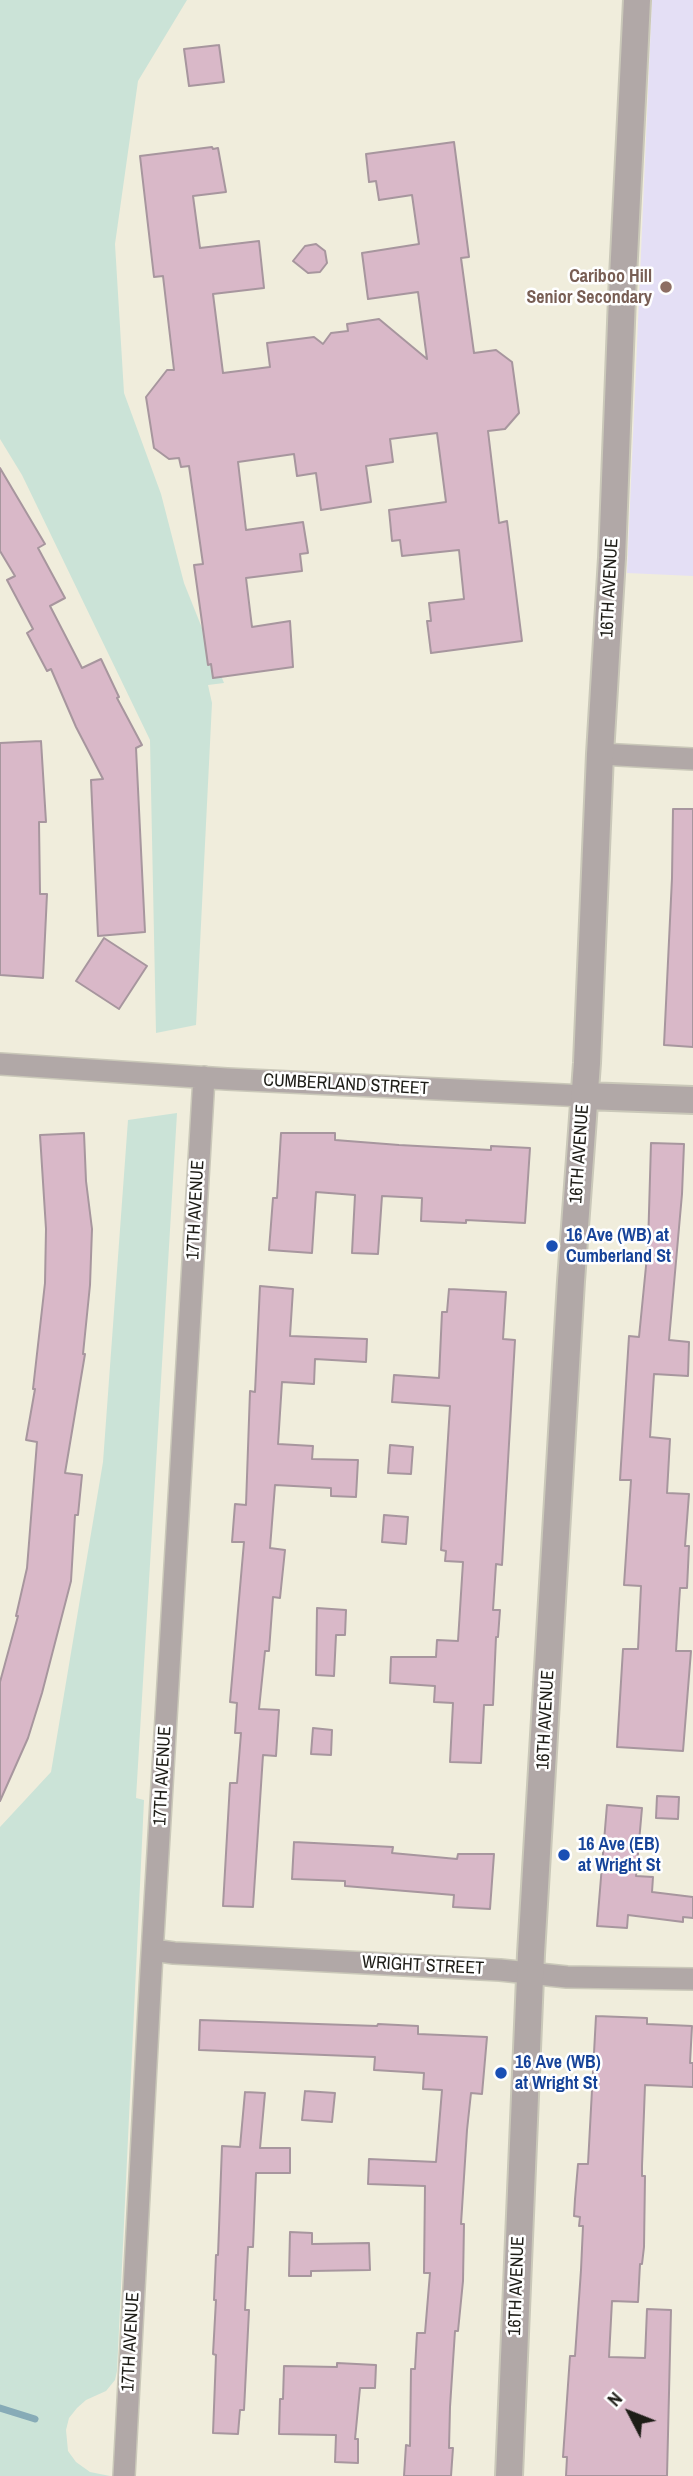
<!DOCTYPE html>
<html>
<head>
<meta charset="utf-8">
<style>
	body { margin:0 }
	#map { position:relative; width:693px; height:2476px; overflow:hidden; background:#f0eddc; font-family:"Archivo Narrow",sans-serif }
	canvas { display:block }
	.north { position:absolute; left:595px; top:2378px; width:70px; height:70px; -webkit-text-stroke:5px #fff; paint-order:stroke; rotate:312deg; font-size:19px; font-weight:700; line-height:28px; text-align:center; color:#1e1d17 }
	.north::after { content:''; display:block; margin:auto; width:24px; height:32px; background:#1e1d17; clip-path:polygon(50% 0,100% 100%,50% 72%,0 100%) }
</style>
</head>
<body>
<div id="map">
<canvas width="693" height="2476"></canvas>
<div class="north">N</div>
</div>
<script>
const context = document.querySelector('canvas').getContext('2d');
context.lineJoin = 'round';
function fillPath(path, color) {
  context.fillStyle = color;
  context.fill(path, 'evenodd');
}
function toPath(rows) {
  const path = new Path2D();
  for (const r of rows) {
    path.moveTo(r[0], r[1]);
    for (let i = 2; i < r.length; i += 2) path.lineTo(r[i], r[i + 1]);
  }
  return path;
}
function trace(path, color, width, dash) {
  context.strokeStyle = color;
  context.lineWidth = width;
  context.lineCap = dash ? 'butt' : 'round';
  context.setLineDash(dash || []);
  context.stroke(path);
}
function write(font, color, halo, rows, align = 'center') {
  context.font = font + ' "Archivo Narrow",sans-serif';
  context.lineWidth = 5;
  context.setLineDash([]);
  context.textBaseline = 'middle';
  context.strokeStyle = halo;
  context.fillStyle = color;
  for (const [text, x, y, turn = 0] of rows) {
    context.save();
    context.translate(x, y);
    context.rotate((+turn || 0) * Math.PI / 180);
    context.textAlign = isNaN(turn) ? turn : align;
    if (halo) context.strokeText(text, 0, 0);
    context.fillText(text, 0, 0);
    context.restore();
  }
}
fillPath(toPath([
	[652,0,693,0,693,576,627,573]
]), '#e4dff5');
fillPath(toPath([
	[0,0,187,0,138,81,115,244,124,393,161,494,184,583,224,683,208,685,212,703,196,1025,156,1033,150,740,22,475,0,439],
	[177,1113,136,1798,144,1800,117,2371,115,2380,106,2391,86,2400,77,2408,69,2418,66,2430,68,2451,76,2462,90,2472,110,2476,0,2476,0,1827,51,1772,103,1462,128,1120]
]), '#cbe3d7');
trace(toPath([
	[0,2408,35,2419]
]), '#87abb7', 7);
const building = toPath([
	[219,45,224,82,189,86,184,49,219,45],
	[454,142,469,257,461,258,474,353,496,350,512,362,519,413,505,429,488,431,499,523,507,521,522,641,431,653,427,621,431,621,429,603,464,599,459,550,402,556,400,540,392,541,389,510,446,502,437,433,390,439,393,462,366,466,371,502,321,510,316,473,297,476,294,454,238,462,246,530,303,522,308,553,300,554,302,571,246,578,252,627,290,621,293,667,213,678,211,664,208,665,194,565,203,564,189,466,181,467,179,458,169,459,154,448,146,397,167,370,174,370,163,276,154,277,140,156,212,147,213,149,218,148,226,192,193,196,200,248,259,241,264,288,213,294,223,373,270,367,267,343,314,337,323,344,331,333,348,331,347,324,379,319,427,359,418,292,368,299,362,253,419,244,412,195,379,200,376,181,369,182,366,154,454,142],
	[316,244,325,251,327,263,320,272,308,273,293,261,305,246,316,244],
	[0,468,45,544,38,548,65,598,50,606,82,668,101,659,119,697,117,698,142,745,136,748,145,932,98,936,91,780,103,779,76,727,51,669,47,671,27,633,33,629,7,580,15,576,0,551,0,468],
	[41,741,46,822,39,822,40,894,47,894,43,978,0,975,0,743,41,741],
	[673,809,693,809,693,1047,664,1045,672,878,673,809],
	[104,938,147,966,119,1009,76,981,104,938],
	[84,1133,86,1181,92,1229,90,1285,83,1354,85,1354,65,1473,82,1475,78,1515,75,1515,71,1581,42,1693,28,1738,0,1801,0,1682,18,1616,16,1616,27,1568,37,1442,26,1440,35,1389,33,1389,45,1283,46,1229,40,1135,84,1133],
	[281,1133,335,1133,335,1140,399,1145,491,1150,491,1146,530,1148,525,1223,466,1220,466,1223,421,1221,422,1198,382,1196,378,1254,352,1253,355,1195,316,1192,312,1253,269,1250,273,1198,277,1198,281,1133],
	[651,1143,684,1144,682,1194,669,1340,689,1342,688,1376,654,1374,650,1437,670,1439,667,1493,689,1494,685,1546,689,1546,687,1588,680,1588,676,1651,691,1651,683,1751,617,1747,623,1649,638,1649,641,1586,624,1585,631,1480,620,1480,629,1336,639,1337,648,1246,651,1143],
	[260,1286,293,1289,290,1336,367,1339,366,1362,315,1359,314,1384,282,1382,278,1444,313,1446,312,1459,358,1460,356,1497,331,1496,331,1488,275,1485,270,1548,285,1550,280,1598,273,1597,269,1651,265,1651,259,1709,279,1710,276,1756,263,1755,253,1907,223,1906,230,1783,237,1783,241,1733,235,1733,237,1703,230,1702,244,1542,232,1542,235,1504,246,1505,250,1391,255,1392,260,1286],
	[449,1289,506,1292,503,1339,515,1340,502,1565,496,1564,493,1610,500,1610,498,1637,496,1637,493,1705,484,1705,481,1763,450,1762,453,1703,434,1702,435,1686,390,1683,391,1657,436,1657,437,1640,458,1641,463,1562,445,1561,446,1551,441,1550,450,1406,392,1402,394,1375,439,1378,442,1312,447,1312,449,1289],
	[390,1445,413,1447,411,1474,388,1473,390,1445],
	[384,1515,408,1517,406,1544,382,1542,384,1515],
	[317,1608,346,1610,345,1635,336,1635,334,1676,316,1675,317,1608],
	[313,1728,332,1730,331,1755,311,1754,313,1728],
	[657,1796,679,1797,678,1819,656,1818,657,1796],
	[607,1805,642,1808,636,1876,653,1877,652,1892,693,1897,693,1918,683,1917,683,1922,628,1915,627,1928,597,1926,607,1805],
	[294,1842,393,1847,392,1853,457,1859,458,1854,494,1854,490,1909,453,1907,454,1895,345,1886,345,1881,292,1879,294,1842],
	[596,2016,647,2018,647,2024,692,2026,690,2063,693,2063,693,2087,645,2085,642,2166,642,2176,645,2176,644,2247,642,2264,640,2264,638,2302,612,2301,609,2357,645,2358,647,2309,671,2310,667,2476,566,2476,567,2457,563,2457,570,2356,575,2356,581,2270,583,2226,579,2226,580,2217,574,2216,575,2199,578,2164,588,2164,596,2016],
	[200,2020,377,2026,378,2024,418,2026,418,2034,487,2037,482,2094,471,2093,467,2130,461,2224,464,2224,463,2281,458,2331,455,2331,450,2407,449,2448,453,2448,451,2476,404,2476,406,2445,410,2446,411,2369,415,2369,417,2333,425,2333,430,2273,424,2273,425,2186,368,2184,369,2159,436,2162,442,2090,423,2089,424,2073,374,2070,375,2057,199,2050,200,2020],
	[305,2091,335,2093,332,2122,302,2120,305,2091],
	[245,2092,265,2093,260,2148,290,2148,290,2173,256,2173,253,2247,248,2247,245,2310,249,2310,244,2410,240,2410,238,2434,213,2433,216,2355,213,2354,216,2300,214,2300,216,2255,218,2255,222,2146,240,2147,245,2092],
	[290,2232,312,2233,312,2244,369,2243,370,2270,311,2271,311,2276,289,2276,290,2232],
	[337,2363,376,2365,375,2388,360,2388,355,2439,358,2439,358,2463,335,2462,336,2435,279,2434,280,2399,283,2399,284,2366,337,2367,337,2363]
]);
fillPath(building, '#d9b8c8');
trace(building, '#a7969e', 2);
const minor = toPath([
	[600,754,693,759],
	[0,1064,227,1079,585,1096],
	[153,1950,174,1953,500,1970,567,1977,693,1979],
	[124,2476,151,1971,204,1077]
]);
const tertiary = toPath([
	[585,1096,693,1100],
	[509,2476,531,1954,571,1281,587,1063,600,754,612,558,622,297,637,0]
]);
trace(minor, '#cac8b9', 24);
trace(tertiary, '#cac8b9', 30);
trace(minor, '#b1a8a7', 21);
trace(tertiary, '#b1a8a7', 26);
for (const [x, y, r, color] of [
	[666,287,7,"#8d6e63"],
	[552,1246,7,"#1a4fb4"],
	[564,1855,7,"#1a4fb4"],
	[501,2073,7,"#1a4fb4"]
]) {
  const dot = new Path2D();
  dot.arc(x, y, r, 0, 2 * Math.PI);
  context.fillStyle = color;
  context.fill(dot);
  trace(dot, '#fff', 2.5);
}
write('bold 18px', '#785e54', '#fff', [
	["Cariboo Hill",652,277],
	["Senior Secondary",652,298]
], 'right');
write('18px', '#1e1d17', '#fff', [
	["16TH AVENUE",610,588,-87],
	["CUMBERLAND STREET",346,1085,3],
	["16TH AVENUE",580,1154,-86],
	["17TH AVENUE",196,1210,-87],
	["16TH AVENUE",546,1720,-87],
	["17TH AVENUE",163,1776,-87],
	["WRIGHT STREET",423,1966,3],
	["16TH AVENUE",517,2286,-88],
	["17TH AVENUE",131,2342,-87]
]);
write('bold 18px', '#164399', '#fff', [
	["16 Ave (WB) at",566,1236],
	["Cumberland St",566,1257],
	["16 Ave (EB)",578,1845],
	["at Wright St",578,1866],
	["16 Ave (WB)",515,2063],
	["at Wright St",515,2084]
], 'left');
</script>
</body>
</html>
